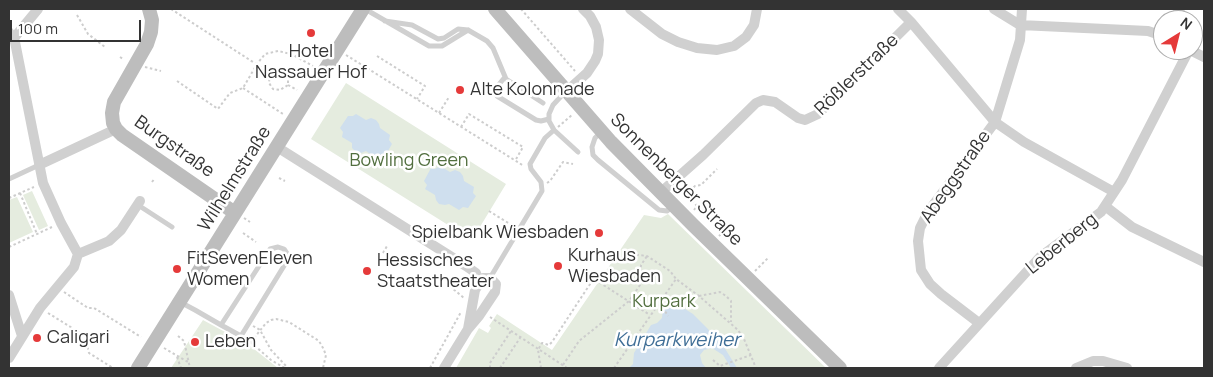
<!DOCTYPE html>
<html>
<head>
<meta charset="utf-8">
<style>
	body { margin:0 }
	#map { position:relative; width:1213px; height:377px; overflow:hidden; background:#fff; font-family:Manrope,sans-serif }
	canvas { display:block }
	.frame { position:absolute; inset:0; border:10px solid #333; pointer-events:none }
	.north { position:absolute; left:1153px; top:10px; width:50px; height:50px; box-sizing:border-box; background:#fff; border:1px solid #adadad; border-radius:50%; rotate:36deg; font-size:14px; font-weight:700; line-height:20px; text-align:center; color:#333 }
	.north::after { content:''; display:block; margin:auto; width:18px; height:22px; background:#e53a3a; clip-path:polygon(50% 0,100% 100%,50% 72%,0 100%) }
	.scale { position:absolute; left:10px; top:20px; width:131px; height:22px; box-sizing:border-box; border:2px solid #333; border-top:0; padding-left:6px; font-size:15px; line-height:18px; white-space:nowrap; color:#333; -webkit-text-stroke:4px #fff; paint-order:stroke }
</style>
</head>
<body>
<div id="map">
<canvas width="1213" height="377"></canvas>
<div class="frame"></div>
<div class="north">N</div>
<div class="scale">100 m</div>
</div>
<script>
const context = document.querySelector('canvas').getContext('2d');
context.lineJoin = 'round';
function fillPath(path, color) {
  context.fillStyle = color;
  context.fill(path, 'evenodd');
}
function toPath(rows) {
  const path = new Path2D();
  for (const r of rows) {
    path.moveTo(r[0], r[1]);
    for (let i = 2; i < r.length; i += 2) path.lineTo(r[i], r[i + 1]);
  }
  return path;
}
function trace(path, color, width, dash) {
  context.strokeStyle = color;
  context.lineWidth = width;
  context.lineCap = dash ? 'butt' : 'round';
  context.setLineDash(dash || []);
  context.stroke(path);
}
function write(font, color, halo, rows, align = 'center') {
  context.font = font + ' Manrope,sans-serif';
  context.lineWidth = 5;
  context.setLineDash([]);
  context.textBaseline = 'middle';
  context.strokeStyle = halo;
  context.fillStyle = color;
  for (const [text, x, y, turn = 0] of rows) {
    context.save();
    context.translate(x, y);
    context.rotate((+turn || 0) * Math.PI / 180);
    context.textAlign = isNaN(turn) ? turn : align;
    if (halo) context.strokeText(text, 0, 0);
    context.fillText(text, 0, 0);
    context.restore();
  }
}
fillPath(toPath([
	[346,83,506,184,472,240,311,139],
	[32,191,48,226,39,230,23,195],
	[17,197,33,232,9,243,9,200],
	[668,214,826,368,456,368,479,328,488,333,491,328,489,326,497,314,552,350,644,215,661,218],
	[203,320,249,345,278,368,171,368]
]), '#e5ecdf');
fillPath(toPath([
	[356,114,366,120,371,118,376,120,379,124,380,128,390,135,389,140,392,144,385,156,379,155,376,158,366,151,361,153,356,152,352,148,352,143,342,137,343,132,340,128,348,116,353,116],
	[440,166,450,172,455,170,460,172,463,176,464,181,474,187,473,193,476,196,468,208,463,207,459,210,449,204,445,205,439,204,436,200,435,195,425,189,427,185,424,181,431,168,435,169],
	[669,299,693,314,707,328,724,347,737,368,731,368,723,355,712,348,704,350,700,355,702,363,706,368,629,368,633,364,634,353,651,325,657,323,662,318,663,308]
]), '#cfdfee');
trace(toPath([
	[171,9,270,73,276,69,283,70,288,74,288,85,280,90,273,89,269,83,270,73],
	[521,9,575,71],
	[77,15,88,34,105,47],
	[346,55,524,166],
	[377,56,425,86,417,99],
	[120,57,123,59],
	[145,67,161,71],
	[177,81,218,109,230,93,243,88,257,64,265,54,278,51,291,54,313,66],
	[288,85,297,90],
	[243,88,283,114],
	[439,113,449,97],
	[461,127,469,114,523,147,515,161],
	[558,127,572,115],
	[279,178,285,181],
	[152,182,155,178],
	[547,183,550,181,563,162,573,164],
	[20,193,37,234],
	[9,198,34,187],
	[694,210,697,206,687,194,695,186,701,185,717,169],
	[489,211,513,226],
	[244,218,250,222],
	[243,233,256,242],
	[719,236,728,227],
	[9,247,52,227],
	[383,253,387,246],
	[625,261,630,254,647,256,670,271,676,279],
	[755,271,768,258],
	[591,277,650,315],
	[425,282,430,274],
	[446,283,464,298],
	[64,292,88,308,94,308,141,337],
	[699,296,720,292,726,296,731,301,731,322],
	[660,303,668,316],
	[48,313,85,336,89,353,113,368],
	[490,317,567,368],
	[253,326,260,330,271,350,288,368],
	[178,336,184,341,190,368],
	[247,339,271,360,285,368],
	[251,342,266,323,271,320,276,319,289,322,319,341,323,348,326,355,323,368],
	[164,348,188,362],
	[177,357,181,368],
	[713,360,720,366,751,355],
	[563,365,579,341,629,301,640,285,641,265,647,256],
	[430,368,461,312],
	[490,368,490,363,511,331],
	[500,368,520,338],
	[541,368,538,350,542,343,549,345,552,342,594,278],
	[614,368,676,279,699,296,738,330,744,339,756,368]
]), '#cdcdcd', 2, [2.5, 2.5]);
trace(toPath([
	[365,9,429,46,442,46,468,30],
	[385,21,412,25,438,39,444,38,458,29,468,30,487,41,493,48,506,79,543,103],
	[505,77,496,88,497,96,536,120,541,121,549,119],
	[565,92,553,105,549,114,549,121,554,130,578,152],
	[601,132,595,138,592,147,593,155,598,160,659,210,667,211,673,206],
	[9,179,39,165],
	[138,205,172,227],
	[490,278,542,191,541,182,531,169,530,164,545,138,554,130],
	[180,302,195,310,221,325,241,336,287,261,288,255,284,249,278,247,270,249,221,325]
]), '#d0d0d0', 5);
trace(toPath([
	[630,9,662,34,678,42,697,48,717,50,734,46,746,37,754,25,757,9],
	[898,9,911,22,995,122,1024,142,1114,192],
	[994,9,1020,25,1148,31,1163,36],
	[1173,20,1180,9],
	[9,32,15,42,43,183,61,223,78,254],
	[14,38,38,9],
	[1190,50,1204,57],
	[566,92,587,73,595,61,598,54,599,40,596,27,590,16,583,9],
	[277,147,466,266,476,273,479,284],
	[39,165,116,129],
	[660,193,703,155,756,103,763,100,775,102,798,118,805,120,818,114,911,22],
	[1105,206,1132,227,1204,262],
	[78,254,109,241,121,230,140,201],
	[9,295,22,336],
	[979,323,941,294,930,284,921,270,918,241,920,228,928,212,995,122,1020,40,1022,9],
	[9,358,40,308,74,267,78,254],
	[444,368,468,329,479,316,495,292,496,284,490,278,483,278,475,290,468,329],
	[939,368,1040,257,1101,212,1122,180,1189,50],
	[1076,368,1093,361,1103,361,1127,368]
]), '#d0d0d0', 10);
trace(toPath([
	[149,9,152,20,151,32,147,44,114,102,112,113,113,123,116,129,122,135,235,213],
	[495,9,611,142,693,225,840,368],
	[138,368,363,9]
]), '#bdbdbd', 14);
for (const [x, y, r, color] of [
	[311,33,5,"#e53a3a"],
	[460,90,5,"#e53a3a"],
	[599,233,5,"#e53a3a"],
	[558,266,5,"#e53a3a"],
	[177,269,5,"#e53a3a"],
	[367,271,5,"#e53a3a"],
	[37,338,5,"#e53a3a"],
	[195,342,5,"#e53a3a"]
]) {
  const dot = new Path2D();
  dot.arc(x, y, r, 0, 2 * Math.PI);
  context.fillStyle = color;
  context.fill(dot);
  trace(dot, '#fff', 2);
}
write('18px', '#333', '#fff', [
	["Hotel",311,52,"center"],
	["Nassauer Hof",311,73,"center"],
	["Alte Kolonnade",470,90],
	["Spielbank Wiesbaden",589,233,"right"],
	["Kurhaus",568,256],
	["Wiesbaden",568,277],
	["FitSevenEleven",187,259],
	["Women",187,280],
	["Hessisches",377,261],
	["Staatstheater",377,282],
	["Caligari",47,338],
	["Leben",205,342]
], 'left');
write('18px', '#333', '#fff', [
	["Rößlerstraße",857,75,-44],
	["Burgstraße",174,147,35],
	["Abeggstraße",956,177,-55],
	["Wilhelmstraße",235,179,-58],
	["Sonnenberger Straße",676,180,45],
	["Leberberg",1062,244,-39]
]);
write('18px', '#526f3f', '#fff', [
	["Bowling Green",409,161],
	["Kurpark",664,302]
]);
write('italic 19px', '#3f6e96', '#fff', [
	["Kurparkweiher",677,341]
]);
</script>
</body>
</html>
